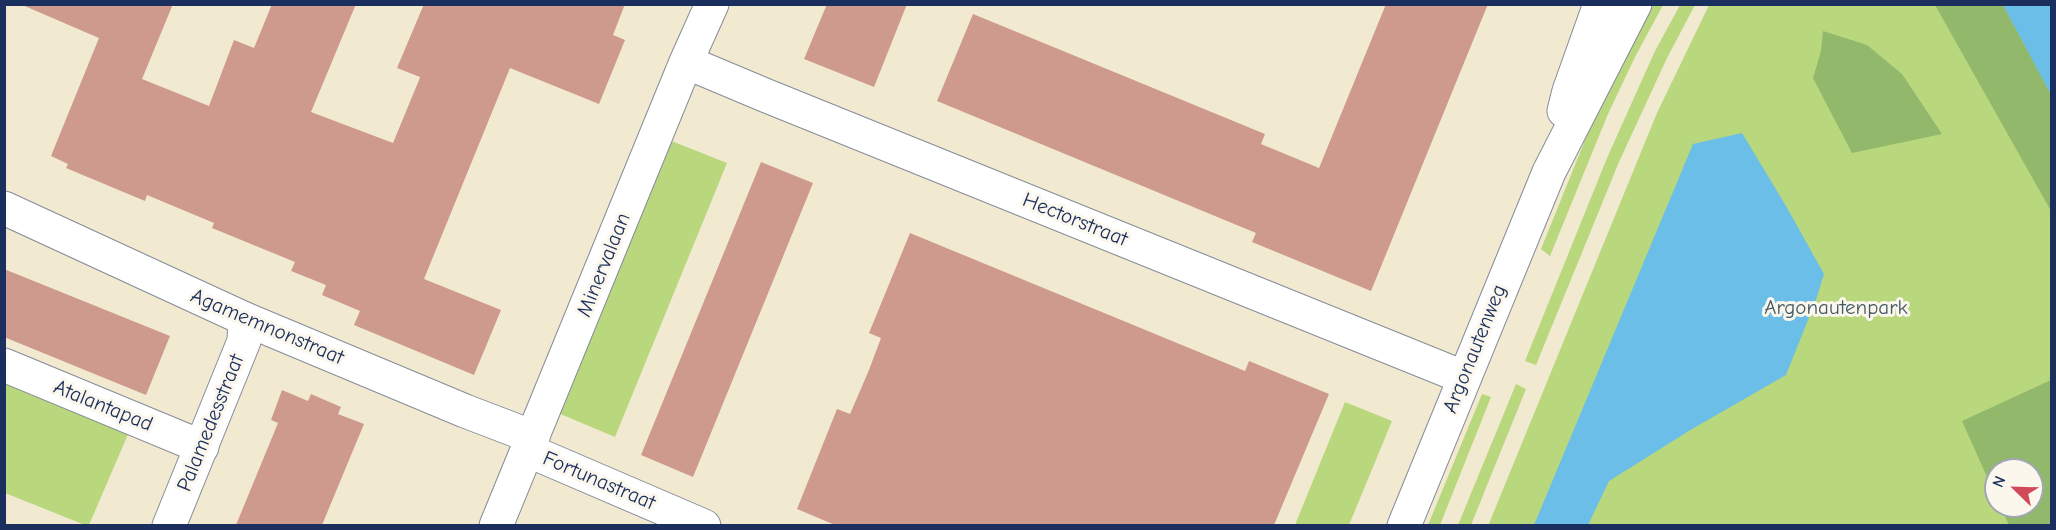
<!DOCTYPE html>
<html>
<head>
<meta charset="utf-8">
<style>
	body { margin:0 }
	#map { position:relative; width:2056px; height:530px; overflow:hidden; background:#f1ead1; font-family:"Comic Neue",sans-serif }
	canvas { display:block }
	.frame { position:absolute; inset:0; border:6px solid #1b2f5e; pointer-events:none }
	.north { position:absolute; left:1984px; top:458px; width:60px; height:60px; box-sizing:border-box; background:#fbf7ec; border:2px solid #a1a7b3; border-radius:50%; rotate:293deg; font-size:16px; font-weight:700; line-height:24px; text-align:center; color:#1b2f5e }
	.north::after { content:''; display:block; margin:auto; width:21px; height:27px; background:#d1495b; clip-path:polygon(50% 0,100% 100%,50% 72%,0 100%) }
</style>
</head>
<body>
<div id="map">
<canvas width="2056" height="530"></canvas>
<div class="frame"></div>
<div class="north">N</div>
</div>
<script>
const context = document.querySelector('canvas').getContext('2d');
context.lineJoin = 'round';
function fillPath(path, color) {
  context.fillStyle = color;
  context.fill(path, 'evenodd');
}
function toPath(rows) {
  const path = new Path2D();
  for (const r of rows) {
    path.moveTo(r[0], r[1]);
    for (let i = 2; i < r.length; i += 2) path.lineTo(r[i], r[i + 1]);
  }
  return path;
}
function trace(path, color, width, dash) {
  context.strokeStyle = color;
  context.lineWidth = width;
  context.lineCap = dash ? 'butt' : 'round';
  context.setLineDash(dash || []);
  context.stroke(path);
}
function write(font, color, halo, rows, align = 'center') {
  context.font = font + ' "Comic Neue",sans-serif';
  context.lineWidth = 6;
  context.setLineDash([]);
  context.textBaseline = 'middle';
  context.strokeStyle = halo;
  context.fillStyle = color;
  for (const [text, x, y, turn = 0] of rows) {
    context.save();
    context.translate(x, y);
    context.rotate((+turn || 0) * Math.PI / 180);
    context.textAlign = isNaN(turn) ? turn : align;
    if (halo) context.strokeText(text, 0, 0);
    context.fillText(text, 0, 0);
    context.restore();
  }
}
fillPath(toPath([
	[1651,5,1663,5,1635,57,1608,114,1550,256,1541,249,1596,113],
	[1680,5,1695,5,1667,58,1619,162,1536,365,1525,361,1607,158,1655,51],
	[1709,5,2051,5,2051,525,1488,526,1657,113],
	[1996,470,2032,470,2032,506,1996,506],
	[669,140,727,163,615,437,558,413],
	[4,374,132,425,89,525,85,525,5,493],
	[1516,384,1526,389,1471,525,1458,525],
	[1482,394,1491,397,1440,525,1428,525],
	[1345,402,1392,421,1349,525,1295,525]
]), '#b9d77d');
fillPath(toPath([
	[1935,5,2003,5,2051,94,2051,211],
	[1823,31,1867,45,1902,74,1942,134,1852,153,1813,78,1821,51],
	[2051,380,2051,525,2009,525,2000,506,2032,506,2032,470,1996,470,1996,497,1962,421]
]), '#92b86c');
fillPath(toPath([
	[2003,5,2051,5,2051,94,2049,91],
	[1742,133,1786,206,1824,274,1816,300,1786,375,1692,429,1609,481,1588,525,1534,525,1693,144]
]), '#6bbee7');
fillPath(toPath([
	[20,4,173,4,142,79,209,106,234,40,254,48,272,4,356,4,311,112,393,143,419,80,420,77,397,68,424,4,625,4,613,35,625,40,599,104,510,68,424,279,501,310,474,375,354,325,360,311,322,295,326,285,291,271,295,262,212,228,214,223,147,195,145,201,66,168,68,164,51,156,99,38],
	[827,4,907,4,874,87,804,59],
	[1386,4,1488,4,1371,291,1252,242,1256,233,937,101,973,14,1265,134,1261,144,1319,168],
	[761,162,813,183,693,477,641,455],
	[910,233,1245,371,1249,361,1329,394,1274,525,835,525,797,509,837,409,850,414,869,370,881,338,869,333],
	[4,269,170,336,146,395,4,337],
	[282,390,308,401,311,394,341,407,338,414,364,424,322,525,236,525,278,423,271,420]
]), '#ce9a8d');
const pedestrian = toPath([
	[245,319,465,411,533,437],
	[4,365,202,447]
]);
const minor = toPath([
	[686,62,767,96,1463,377],
	[4,208,245,319,244,341,169,526],
	[527,450,704,526],
	[496,526,686,62,712,4]
]);
const tertiary = toPath([
	[1564,111,1569,91,1600,4],
	[1404,526,1549,172,1635,4]
]);
trace(pedestrian, '#868c98', 35);
trace(minor, '#868c98', 35);
trace(tertiary, '#868c98', 35);
trace(pedestrian, '#fff', 33);
trace(minor, '#fff', 33);
trace(tertiary, '#fff', 33);
write('21px', '#1b2f5e', '#fbf7ec', [
	["Hectorstraat",1075,220,22],
	["Minervalaan",604,265,-68],
	["Agamemnonstraat",267,327,23],
	["Argonautenweg",1475,349,-68],
	["Atalantapad",103,406,22],
	["Palamedesstraat",211,423,-68],
	["Fortunastraat",599,481,23]
]);
write('21px', '#425966', '#fbf7ec', [
	["Argonautenpark",1836,308]
]);
</script>
</body>
</html>
